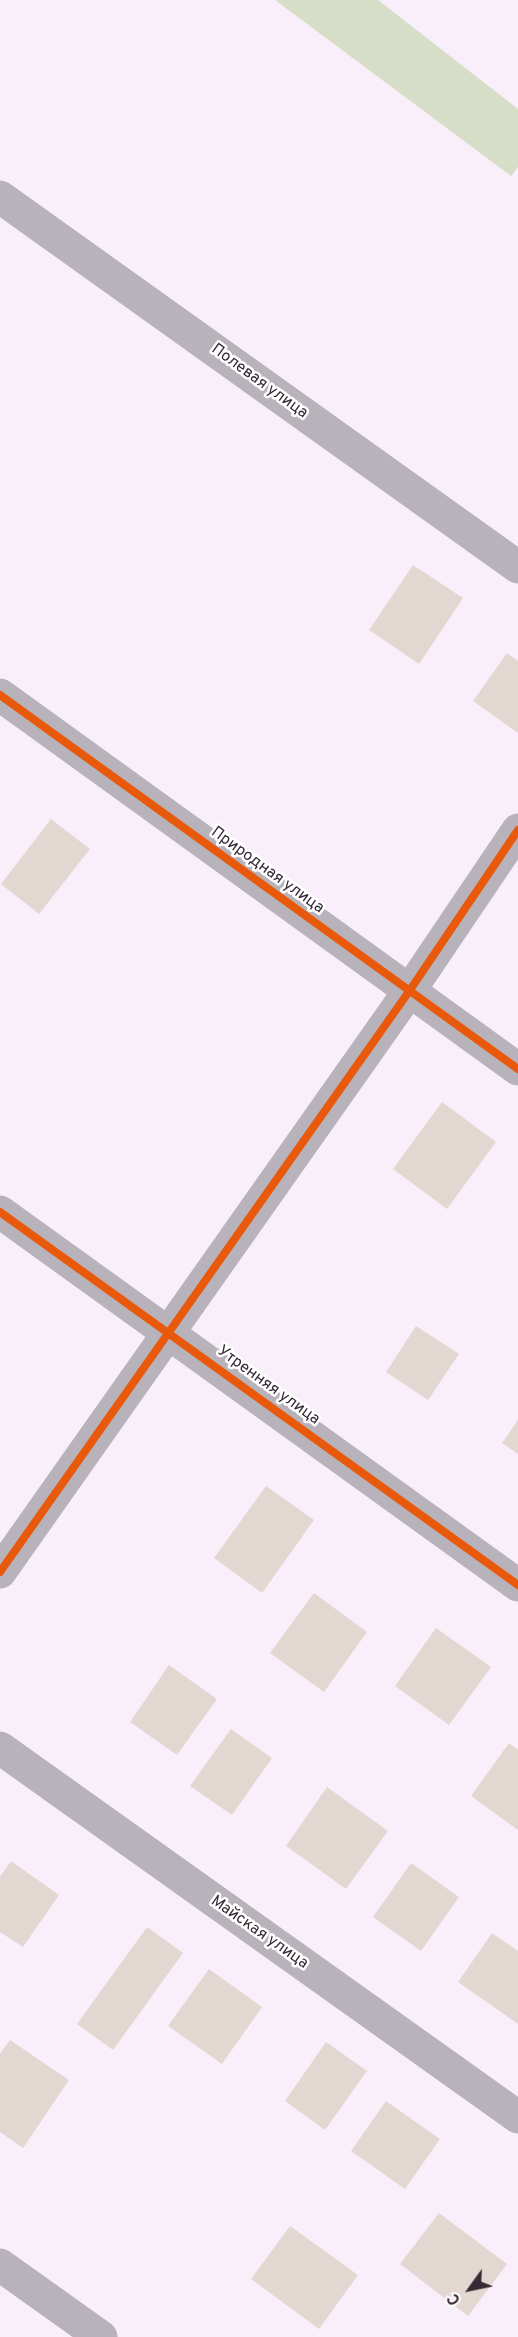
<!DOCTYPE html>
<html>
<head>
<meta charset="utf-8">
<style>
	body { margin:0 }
	#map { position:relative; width:518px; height:2337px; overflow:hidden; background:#f9effa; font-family:Overpass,sans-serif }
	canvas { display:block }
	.north { position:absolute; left:440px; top:2259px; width:60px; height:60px; -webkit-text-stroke:4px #fff; paint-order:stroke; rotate:237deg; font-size:16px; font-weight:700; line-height:24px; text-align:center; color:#342b34 }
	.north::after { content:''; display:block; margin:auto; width:21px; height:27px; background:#342b34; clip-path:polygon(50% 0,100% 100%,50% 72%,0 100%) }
</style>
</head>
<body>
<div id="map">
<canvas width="518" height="2337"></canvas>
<div class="north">С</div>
</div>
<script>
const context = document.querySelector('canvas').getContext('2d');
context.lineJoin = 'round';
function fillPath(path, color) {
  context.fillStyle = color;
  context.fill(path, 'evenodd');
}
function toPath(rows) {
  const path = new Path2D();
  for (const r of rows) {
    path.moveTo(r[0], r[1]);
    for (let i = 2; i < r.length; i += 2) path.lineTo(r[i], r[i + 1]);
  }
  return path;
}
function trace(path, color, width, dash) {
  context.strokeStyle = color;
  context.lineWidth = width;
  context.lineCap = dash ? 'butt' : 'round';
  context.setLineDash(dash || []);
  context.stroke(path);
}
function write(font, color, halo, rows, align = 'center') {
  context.font = font + ' Overpass,sans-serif';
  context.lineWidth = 5;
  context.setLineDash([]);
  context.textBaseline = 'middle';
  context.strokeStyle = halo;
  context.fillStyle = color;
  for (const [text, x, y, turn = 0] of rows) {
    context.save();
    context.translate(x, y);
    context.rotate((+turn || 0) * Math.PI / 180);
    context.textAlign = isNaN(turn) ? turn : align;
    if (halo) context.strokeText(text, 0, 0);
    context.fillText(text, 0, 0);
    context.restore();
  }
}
fillPath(toPath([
	[275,0,378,0,518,109,518,167,511,176]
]), '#d6dec8');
fillPath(toPath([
	[413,565,463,598,419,664,369,630],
	[507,653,518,661,518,733,473,701],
	[51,819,90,849,39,914,1,884],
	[442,1102,496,1142,447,1209,393,1169],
	[416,1326,459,1354,428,1400,386,1372],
	[518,1420,518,1454,502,1443],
	[266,1486,314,1520,262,1593,214,1558],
	[314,1593,367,1632,324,1692,270,1653],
	[436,1628,491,1667,449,1725,395,1686],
	[169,1665,217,1699,177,1755,130,1722],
	[231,1729,272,1758,232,1815,190,1786],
	[509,1743,518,1750,518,1830,471,1796],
	[327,1787,388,1831,346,1889,286,1846],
	[11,1861,59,1895,23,1947,0,1932,0,1877],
	[411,1863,459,1897,421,1951,373,1917],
	[147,1927,183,1953,113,2050,77,2024],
	[492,1933,518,1951,518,2024,458,1982],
	[209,1969,262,2007,222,2064,168,2026],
	[10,2040,69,2080,23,2148,0,2132,0,2054],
	[326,2042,367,2071,325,2130,285,2101],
	[386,2101,440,2139,405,2189,351,2151],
	[439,2213,507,2264,468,2316,400,2264],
	[290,2226,358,2275,319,2329,251,2279]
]), '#e3d7d2');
trace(toPath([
	[0,197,518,567],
	[0,695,518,1069],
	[0,1212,518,1585],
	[0,1572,410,990,518,830],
	[0,1748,518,2117],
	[0,2265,101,2337]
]), '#b8b2ba', 33);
trace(toPath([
	[0,695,518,1069],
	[0,1212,518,1585],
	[0,1572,410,990,518,830]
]), '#e8590c', 8);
write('16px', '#342b34', '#fff', [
	["Полевая улица",259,382,36],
	["Природная улица",267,871,36],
	["Утренняя улица",268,1386,36],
	["Майская улица",259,1933,35]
]);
</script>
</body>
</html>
